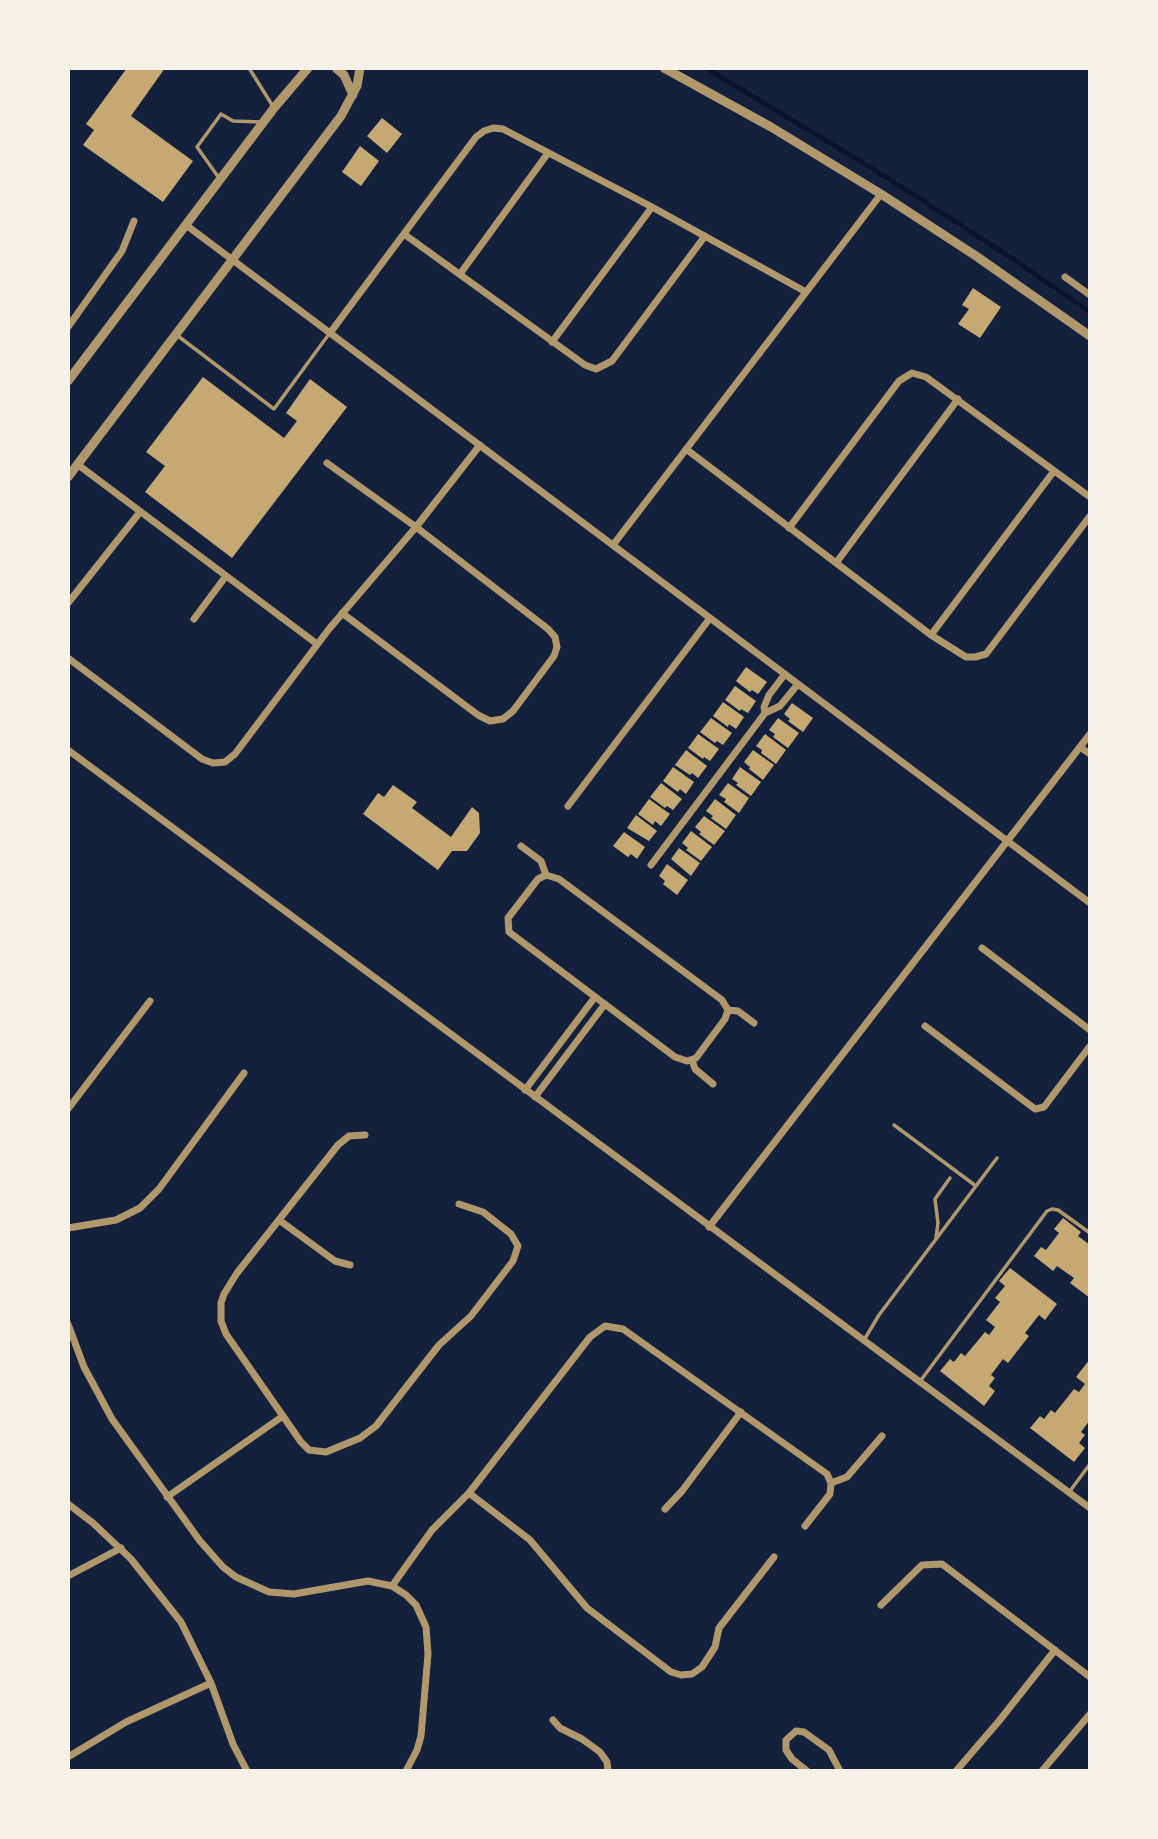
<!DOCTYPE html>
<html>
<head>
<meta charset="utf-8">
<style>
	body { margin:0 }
	#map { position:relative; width:1158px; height:1839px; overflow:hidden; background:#14213d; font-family:"Zilla Slab",serif }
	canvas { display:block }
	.frame { position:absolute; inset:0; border:70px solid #f6f1e7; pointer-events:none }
</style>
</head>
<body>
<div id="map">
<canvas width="1158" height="1839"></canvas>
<div class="frame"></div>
</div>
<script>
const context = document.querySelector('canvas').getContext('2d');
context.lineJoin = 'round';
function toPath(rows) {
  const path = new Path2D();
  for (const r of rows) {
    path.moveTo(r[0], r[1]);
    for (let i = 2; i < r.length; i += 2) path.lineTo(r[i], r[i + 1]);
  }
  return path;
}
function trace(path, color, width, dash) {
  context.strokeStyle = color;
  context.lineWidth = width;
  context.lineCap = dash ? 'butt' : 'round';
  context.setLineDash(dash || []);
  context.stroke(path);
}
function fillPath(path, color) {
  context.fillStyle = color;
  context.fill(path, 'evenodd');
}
trace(toPath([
	[706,68,894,182,1013,259,1090,312]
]), '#0b132b', 4.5);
fillPath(toPath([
	[127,68,165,68,131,116,193,161,163,202,83,145,94,130,86,124],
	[382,118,402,134,387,153,367,136],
	[360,146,379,161,361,186,342,172],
	[973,288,1001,307,980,338,958,324,969,309,962,305],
	[203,377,284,438,297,421,286,413,310,379,347,407,232,558,145,492,165,466,146,452],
	[746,667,767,682,758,694,752,690,750,692,736,681],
	[735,686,756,701,748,713,741,709,740,711,725,700],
	[723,702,744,717,736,729,729,724,728,727,713,716],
	[792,703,813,718,803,732,788,721,790,719,784,714],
	[711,718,732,733,723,745,717,741,715,743,700,732],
	[778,718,799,733,788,748,773,737,775,734,769,730],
	[698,734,719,749,710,761,704,757,703,759,688,748],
	[765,734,786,750,776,764,761,753,762,750,756,746],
	[686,750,707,766,698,778,692,773,690,775,675,765],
	[753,750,774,765,763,780,749,769,750,767,744,762],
	[673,767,694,782,686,794,680,789,678,792,663,781],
	[740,767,761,782,751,796,736,785,738,783,732,779],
	[661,783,682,799,673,810,667,806,665,808,650,797],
	[728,783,749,798,739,813,724,802,726,799,719,795],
	[393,785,417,802,412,808,451,837,472,807,479,813,480,833,467,851,452,851,438,870,363,814,378,793,384,797],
	[649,799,670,814,661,826,655,821,653,825,638,814],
	[715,799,736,815,726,829,711,818,713,816,706,811],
	[636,815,657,831,649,841,627,828],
	[704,816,725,831,714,845,699,834,701,832,695,827],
	[691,831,712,847,701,861,686,850,688,848,682,843],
	[624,832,645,847,637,859,631,854,628,857,613,846],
	[679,848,700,863,691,876,671,859],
	[667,864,688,880,677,895,663,884,665,881,659,876],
	[1063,1218,1081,1232,1078,1236,1090,1245,1090,1298,1070,1283,1074,1278,1057,1266,1053,1271,1034,1256,1041,1247,1046,1250,1059,1233,1054,1229],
	[1010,1268,1057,1304,1045,1320,1039,1315,1025,1333,1029,1336,1008,1363,1003,1359,991,1375,995,1378,989,1386,995,1391,984,1406,940,1371,950,1359,954,1362,961,1353,965,1356,985,1332,989,1335,995,1327,986,1320,1000,1302,995,1298,1005,1286,999,1281],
	[1090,1359,1090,1420,1081,1432,1085,1435,1079,1443,1085,1448,1074,1462,1030,1428,1040,1416,1044,1419,1051,1410,1055,1413,1074,1389,1079,1392,1085,1384,1076,1377]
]), '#c6a872');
trace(toPath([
	[249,68,274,108],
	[219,178,197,147,221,114,233,121,261,122],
	[178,336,274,409,329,334],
	[894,1125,976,1186],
	[936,1238,938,1223,935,1199,950,1178],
	[864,1340,879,1315,997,1158],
	[921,1380,1047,1211,1052,1209,1058,1210,1090,1233],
	[1070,1491,1090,1464]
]), '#b1986c', 3.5);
trace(toPath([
	[186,225,1090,903],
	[404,234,585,365,596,369,612,361,705,236],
	[460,274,548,153],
	[1065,277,1090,295],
	[68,327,122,251,134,221],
	[330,333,476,137,484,131,493,128,503,129,652,207,806,292],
	[552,342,652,207],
	[686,449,931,635,966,657,975,657,986,654,1090,516],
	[327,463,416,527,548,629,555,637,557,647,554,656,513,711,503,719,490,721,478,715,342,613],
	[77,464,317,644],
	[789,528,899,381,912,373,926,377,1090,497],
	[613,545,881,194],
	[836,563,958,399],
	[68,603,140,512],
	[194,619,226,576],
	[931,635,1054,471],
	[68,658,202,759,213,763,225,762,235,754,329,629,416,527,480,445],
	[765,713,764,707,769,695,785,674],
	[1080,747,1090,754],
	[68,750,1090,1508],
	[568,806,710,618],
	[521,846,541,861,546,875],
	[651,865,765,713,780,706,798,684],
	[546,875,559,879,722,1000,728,1010,725,1019,696,1058,687,1061,675,1057,509,932,508,918,538,879,546,875],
	[982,948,1090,1030],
	[728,1010,738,1011,754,1023],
	[925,1026,1035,1109,1044,1107,1047,1103,1090,1046],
	[692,1060,695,1069,713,1084],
	[525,1090,595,997],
	[535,1097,605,1004],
	[68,1109,150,1001],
	[365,1135,349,1136,338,1145,237,1273,224,1294,221,1303,221,1321,226,1334,301,1442,309,1450,326,1452,360,1438,376,1426,439,1345,471,1316,513,1261,518,1246,511,1234,483,1212,459,1204],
	[279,1220,335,1261,350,1265],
	[709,1227,1090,734],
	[68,1228,116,1220,140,1208,159,1189,244,1073],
	[68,1324,84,1367,112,1419,200,1541,223,1567,236,1577,269,1592,294,1594,368,1581,392,1586,406,1595,416,1605,426,1627,428,1654,421,1736,417,1750,406,1771],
	[831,1483,847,1477,882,1436],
	[469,1493,530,1540,587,1608,671,1672,681,1675,692,1674,702,1667,715,1647,719,1628,774,1557],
	[167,1497,283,1416],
	[68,1504,93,1523,131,1559,181,1622,211,1683,233,1744,247,1771],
	[665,1509,682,1491,741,1412],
	[68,1576,121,1548],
	[392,1586,432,1530,469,1493,590,1337,605,1326,623,1329,827,1474,831,1483,830,1494,805,1526],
	[881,1605,922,1565,942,1564,1090,1677],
	[553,1720,560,1728,582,1739,600,1752,607,1762,608,1771],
	[68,1757,126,1722,211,1683],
	[807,1771,792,1759,786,1750,786,1740,796,1731,804,1732,829,1750,840,1771],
	[956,1771,999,1721,1055,1650],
	[1042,1771,1090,1714]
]), '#b1986c', 7);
trace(toPath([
	[336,68,344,75,353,95],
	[664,68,771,127,881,194,976,256,1090,336],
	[68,381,274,108,308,68],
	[68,477,341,116,357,86,360,68]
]), '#b1986c', 9);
</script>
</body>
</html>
